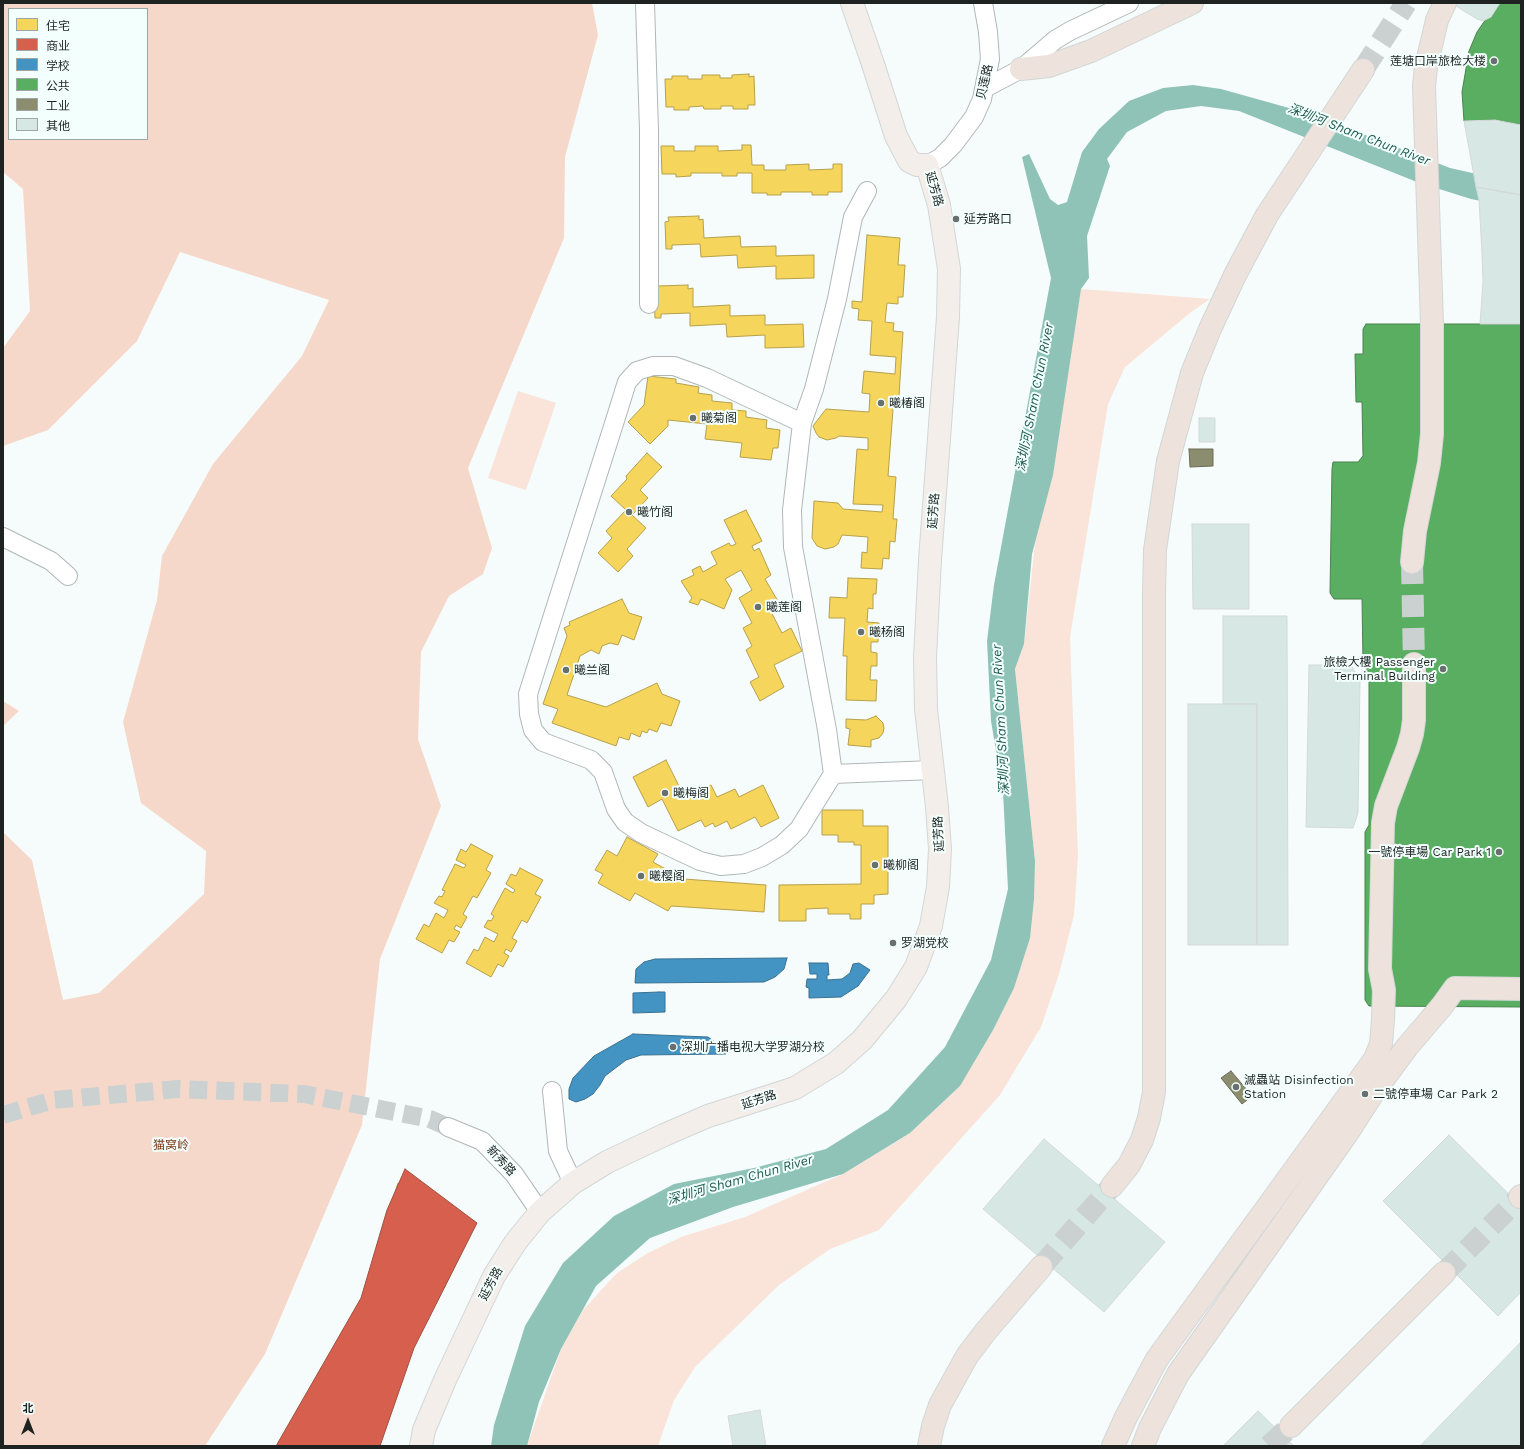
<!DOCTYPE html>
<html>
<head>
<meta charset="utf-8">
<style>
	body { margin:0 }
	#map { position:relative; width:1524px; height:1449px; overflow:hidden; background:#f5fcfb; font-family:"Work Sans","Noto Sans SC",sans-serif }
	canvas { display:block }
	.frame { position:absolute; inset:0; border:4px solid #1e2322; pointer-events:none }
	.legend { position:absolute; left:8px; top:8px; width:140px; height:132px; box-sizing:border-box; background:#f2fffc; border:1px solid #9da7a5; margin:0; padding:5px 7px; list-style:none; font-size:12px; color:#1e2322 }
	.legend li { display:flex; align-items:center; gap:8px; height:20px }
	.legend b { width:20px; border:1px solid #9da7a5 }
	.north { position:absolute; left:8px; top:1401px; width:40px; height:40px; -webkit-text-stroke:3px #f2fffc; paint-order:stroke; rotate:0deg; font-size:11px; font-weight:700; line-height:16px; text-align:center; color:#1e2322 }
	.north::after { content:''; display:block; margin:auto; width:14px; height:18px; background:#1e2322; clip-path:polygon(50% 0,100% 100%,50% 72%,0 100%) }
</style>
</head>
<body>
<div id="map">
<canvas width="1524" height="1449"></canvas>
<div class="frame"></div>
<ul class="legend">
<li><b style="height:11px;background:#f6d55c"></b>住宅</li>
<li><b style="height:11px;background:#d6604d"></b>商业</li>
<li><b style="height:11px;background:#4393c3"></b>学校</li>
<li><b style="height:11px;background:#5aae61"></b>公共</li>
<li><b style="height:11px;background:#8c8c6e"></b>工业</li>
<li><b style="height:11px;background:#d7e8e4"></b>其他</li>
</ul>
<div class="north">北</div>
</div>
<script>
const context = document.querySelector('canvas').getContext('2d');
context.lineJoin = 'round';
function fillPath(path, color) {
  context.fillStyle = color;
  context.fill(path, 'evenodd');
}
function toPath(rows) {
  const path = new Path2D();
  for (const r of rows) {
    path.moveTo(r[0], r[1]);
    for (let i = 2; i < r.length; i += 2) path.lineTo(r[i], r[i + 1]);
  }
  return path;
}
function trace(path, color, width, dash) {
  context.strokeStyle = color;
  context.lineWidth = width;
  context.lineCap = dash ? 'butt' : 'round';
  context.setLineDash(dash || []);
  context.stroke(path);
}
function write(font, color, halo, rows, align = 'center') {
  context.font = font + ' "Work Sans","Noto Sans SC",sans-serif';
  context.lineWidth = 4;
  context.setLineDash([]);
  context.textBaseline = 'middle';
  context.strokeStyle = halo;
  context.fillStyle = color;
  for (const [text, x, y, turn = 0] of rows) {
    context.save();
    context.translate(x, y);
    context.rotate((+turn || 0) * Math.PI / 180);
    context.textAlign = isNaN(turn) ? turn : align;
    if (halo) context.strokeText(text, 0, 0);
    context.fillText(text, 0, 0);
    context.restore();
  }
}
fillPath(toPath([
	[1081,289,1210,299,1191,312,1125,367,1108,404,1070,637,1078,856,1074,915,1059,974,1041,1027,1000,1095,879,1230,830,1249,779,1285,695,1367,674,1400,658,1446,527,1446,561,1349,583,1310,617,1273,648,1253,681,1237,745,1217,843,1174,909,1134,960,1086,1035,861,1015,669,1024,644,1035,544],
	[518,391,556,403,526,490,488,478]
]), '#fae3d8');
fillPath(toPath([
	[3,3,592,3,598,35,565,157,564,238,468,468,492,548,483,574,449,596,421,652,418,739,441,806,380,959,362,1125,265,1354,205,1446,3,1446,3,832,32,860,63,1000,99,993,204,894,206,851,141,803,123,722,157,600,162,556,213,464,302,356,329,300,180,252,137,341,48,430,3,446,3,348,30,311,23,189,3,172],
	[9,9,147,9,147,139,9,139],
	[3,701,19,711,3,726]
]), '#f6d8ca');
fillPath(toPath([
	[1193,85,1221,89,1314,115,1450,168,1508,181,1521,209,1471,199,1417,182,1239,111,1201,106,1166,111,1127,132,1107,159,1110,166,1087,236,1089,278,1081,289,1053,475,1032,554,1024,644,1015,669,1035,861,1034,899,1030,938,1014,988,993,1030,960,1086,910,1133,843,1174,733,1207,650,1238,596,1286,561,1349,539,1402,527,1446,491,1446,494,1425,525,1326,563,1263,614,1216,674,1184,754,1168,826,1149,888,1110,945,1047,991,960,1008,889,1003,792,991,721,987,641,994,585,1051,278,1022,157,1029,154,1050,199,1058,205,1067,202,1082,152,1099,129,1129,101,1163,88]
]), '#8fc3b8');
const homes = toPath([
	[749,74,749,77,754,76,755,105,748,105,748,109,733,109,733,106,721,106,721,109,704,109,703,106,689,107,689,110,674,110,674,107,666,107,665,79,672,79,672,76,688,76,688,79,702,79,702,75,720,75,720,78,732,78,732,75,749,74],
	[742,145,751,145,752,165,764,165,764,170,786,170,786,165,809,164,809,170,833,169,833,164,842,164,842,192,828,192,828,195,812,195,812,192,781,192,781,195,767,195,767,193,752,193,752,173,737,173,737,176,722,176,722,173,691,173,691,176,676,177,676,174,662,174,661,146,674,146,674,151,695,151,695,146,718,146,718,151,742,150,742,145],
	[699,216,699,220,703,219,704,238,740,236,741,247,776,246,776,256,814,255,814,278,776,279,776,266,738,268,737,255,701,257,700,244,672,245,672,249,666,249,665,222,669,221,668,217,699,216],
	[867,235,900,238,898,265,905,265,903,297,898,297,898,304,887,303,885,322,894,323,893,331,903,332,899,396,894,396,888,476,896,477,893,519,897,519,895,542,890,541,889,559,883,558,882,569,861,568,862,552,867,553,868,537,842,535,838,544,834,547,825,549,817,546,812,538,814,501,838,503,843,509,882,512,883,505,853,504,857,449,868,450,868,438,839,436,836,438,827,440,819,437,816,433,813,426,826,409,869,412,870,394,862,393,864,371,895,374,896,357,870,355,872,321,858,320,859,309,852,308,852,301,862,302,867,235],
	[688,285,688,289,693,288,693,307,730,305,730,316,765,315,765,325,803,324,804,347,765,348,765,335,727,337,726,324,690,326,690,313,661,314,661,318,655,318,654,291,658,286,688,285],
	[648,376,676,379,676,383,699,387,698,393,712,395,712,401,732,403,732,410,746,411,746,417,767,420,766,428,780,430,778,448,773,448,771,460,740,457,742,443,705,439,707,424,668,420,668,426,650,444,628,422,644,405,648,376],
	[647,453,662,467,640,490,648,498,632,515,646,528,627,549,633,556,618,572,598,553,612,538,606,531,626,510,611,496,627,479,626,476,647,453],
	[746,510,762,541,752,546,754,551,759,548,771,575,765,579,779,603,769,608,782,633,791,628,802,651,774,665,784,687,760,701,750,682,759,677,746,650,752,646,743,628,752,623,739,598,752,590,741,570,725,579,732,590,724,609,701,599,698,605,689,602,692,598,681,581,694,575,692,570,700,566,703,572,717,564,711,552,729,543,731,546,736,544,724,520,746,510],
	[848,578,877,579,876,594,873,594,873,609,868,608,867,622,879,623,878,642,871,642,871,652,877,653,877,666,871,666,870,680,877,680,876,701,846,700,847,656,843,656,845,618,829,618,830,597,847,598,848,578],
	[622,599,629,613,642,617,634,640,622,635,618,645,610,643,602,646,599,654,591,650,580,656,567,695,606,707,657,683,662,694,680,701,671,726,661,723,657,732,649,729,647,733,642,731,640,737,631,733,629,740,619,737,616,746,552,723,558,709,543,704,567,636,564,628,570,625,569,622,622,599],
	[876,716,883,723,884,728,883,733,879,738,871,740,871,747,848,745,850,729,846,728,846,719,866,720,876,716],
	[666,760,681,790,686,788,690,796,711,785,717,797,735,789,739,797,763,785,779,818,761,827,755,817,731,829,727,821,715,827,713,823,705,827,701,820,678,831,662,799,648,807,633,777,666,760],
	[822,810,863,810,863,826,888,826,888,894,874,895,874,904,861,904,861,919,850,919,850,914,828,914,828,908,806,909,806,921,779,921,779,885,861,884,861,845,854,845,854,842,838,842,838,835,822,835,822,810],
	[627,837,658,854,653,862,684,879,766,885,764,912,671,906,668,911,635,893,630,901,598,883,603,874,595,870,607,850,617,856,627,837],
	[471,844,493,856,486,870,491,873,477,898,473,896,463,914,467,917,461,928,456,925,454,929,460,932,454,942,449,940,442,953,416,939,424,924,429,927,436,913,444,918,448,910,434,903,439,896,442,897,445,891,442,890,455,864,464,868,466,865,456,860,461,849,466,852,471,844],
	[520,868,543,880,535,894,541,897,527,923,522,920,512,938,517,941,511,952,506,949,504,953,509,956,503,967,498,964,491,977,466,963,474,949,478,951,485,937,494,942,498,934,484,927,488,920,491,921,494,916,491,914,505,888,513,893,515,890,506,884,511,874,516,876,520,868],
	[404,1177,420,1182,411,1213,417,1215,415,1224,419,1225,417,1232,413,1231,407,1252,416,1254,409,1275,403,1273,399,1287,395,1285,391,1299,372,1294,373,1289,367,1287,374,1264,383,1266,387,1253,379,1251,389,1217,397,1219,399,1210,390,1208,398,1183,402,1184,404,1177],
	[358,1321,384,1334,373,1354,378,1356,366,1379,361,1377,350,1398,326,1386,336,1366,328,1362,341,1336,348,1339,358,1321],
	[308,1419,331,1433,323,1446,294,1446,287,1442,296,1424,308,1419]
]);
fillPath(homes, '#f6d55c');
trace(homes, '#b5a04b', 1);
const shops = toPath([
	[405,1169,477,1223,414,1348,380,1446,276,1446,361,1298,387,1210,405,1169]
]);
fillPath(shops, '#d6604d');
trace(shops, '#9f4e40', 1);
const schools = toPath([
	[787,958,784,969,775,977,764,982,635,983,636,969,644,962,655,959,787,958],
	[809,963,828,963,829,975,827,975,827,980,842,979,850,973,853,964,859,963,870,970,858,986,841,997,809,998,809,988,806,987,807,979,817,979,817,974,810,974,809,963],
	[659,992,665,992,665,1012,633,1013,633,993,659,992],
	[633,1034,708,1037,726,1050,726,1054,641,1055,626,1060,605,1076,600,1085,593,1094,585,1099,576,1102,569,1099,569,1089,573,1078,594,1056,633,1034]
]);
fillPath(schools, '#4393c3');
trace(schools, '#387193', 1);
const public = toPath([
	[1497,3,1521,3,1521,125,1495,120,1464,121,1462,92,1469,51,1477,32,1497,3],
	[1366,324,1521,324,1521,1007,1369,1006,1365,1000,1365,832,1369,825,1369,675,1363,663,1362,599,1334,599,1330,593,1332,469,1333,462,1358,462,1363,456,1362,402,1356,402,1355,354,1363,354,1363,329,1366,324]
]);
fillPath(public, '#5aae61');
trace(public, '#48844e', 1);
const industry = toPath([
	[1189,449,1213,449,1213,466,1190,467,1189,449],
	[1231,1071,1252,1096,1242,1104,1221,1078,1231,1071]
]);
fillPath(industry, '#8c8c6e');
trace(industry, '#6b6c57', 1);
const building = toPath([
	[1451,3,1500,3,1491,17,1483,21,1477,19,1451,3],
	[1495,120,1521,125,1521,195,1476,187,1464,121,1495,120],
	[1476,187,1521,195,1521,324,1480,324,1483,282,1482,253,1479,200,1476,187],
	[1199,418,1215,418,1215,442,1199,442,1199,418],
	[1192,524,1249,524,1249,609,1193,609,1192,524],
	[1223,616,1287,616,1288,945,1257,945,1257,704,1223,704,1223,616],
	[1309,665,1351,665,1360,680,1358,813,1353,828,1306,827,1309,665],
	[1188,704,1257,704,1257,945,1188,945,1188,704],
	[1449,1135,1521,1206,1521,1292,1498,1316,1383,1201,1449,1135],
	[1044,1139,1165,1242,1104,1312,983,1209,1044,1139],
	[1521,1342,1521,1442,1517,1446,1420,1446,1521,1342],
	[760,1410,766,1446,733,1446,728,1416,760,1410],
	[1258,1411,1294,1446,1223,1446,1258,1411]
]);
fillPath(building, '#d7e8e4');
trace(building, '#d3d9d8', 1);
trace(toPath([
	[3,1115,53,1100,178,1089,304,1094,430,1119,448,1127]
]), '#cad1d0', 18, [18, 9]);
trace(toPath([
	[1363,70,1406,3],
	[1412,562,1414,664],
	[1041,1267,1112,1186],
	[1444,1273,1520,1197],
	[1269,1446,1291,1426]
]), '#cad1d0', 22, [22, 11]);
const minor = toPath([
	[645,3,649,131,649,304],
	[985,88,1021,69,1055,40,1070,31,1129,3],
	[927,165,940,158,953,145,974,117,982,99,990,59,988,32,983,3],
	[802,423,707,378,674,366,653,366,637,371,627,382,617,414,528,694,529,714,533,730,543,742,591,760,603,772,616,809,625,822,641,833,700,861,721,866,744,864,762,857,782,845,799,829,833,774,827,730,793,547,792,510,802,423,814,389,837,299,853,217,867,191],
	[3,537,51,561,68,576],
	[833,774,933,770],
	[552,1091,558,1151,573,1183],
	[448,1127,482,1141,514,1174,540,1212]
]);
const major = toPath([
	[421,1446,424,1430,445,1380,494,1276,515,1243,540,1212,573,1183,607,1162,664,1135,708,1116,795,1088,836,1063,862,1040,896,999,916,967,931,926,938,887,940,849,937,807,926,709,925,657,930,560,948,317,949,269,939,205,927,165,917,165,909,161,896,136,873,64,852,3]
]);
const highway = toPath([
	[1021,69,1049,66,1091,51,1192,3],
	[1412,562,1415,531,1429,463,1432,434,1432,324,1424,86,1426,67,1437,20,1445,3],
	[1112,1186,1129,1165,1142,1140,1149,1118,1154,1092,1154,595,1155,550,1168,461,1192,373,1210,329,1235,275,1267,215,1363,70],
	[1520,1197,1521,1196],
	[1291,1426,1444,1273],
	[929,1446,933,1426,940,1405,967,1356,986,1331,1041,1267],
	[1113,1446,1126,1417,1157,1359,1375,1059,1381,1044,1383,1019,1384,990,1380,969,1383,823,1386,806,1408,748,1412,734,1414,720,1414,664],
	[1143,1446,1150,1428,1178,1374,1348,1132,1373,1093,1407,1047,1442,1006,1455,988,1521,989]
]);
trace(minor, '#b1b7b6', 20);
trace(major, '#d2d7d6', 24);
trace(highway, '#d2d7d6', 24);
trace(minor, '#fefffe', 18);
trace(major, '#f3eeea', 22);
trace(highway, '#ede2dc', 22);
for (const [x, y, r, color] of [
	[1494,61,4,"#696f6e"],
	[956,219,4,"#696f6e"],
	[881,403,4,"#696f6e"],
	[693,418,4,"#696f6e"],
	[629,512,4,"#696f6e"],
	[758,607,4,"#696f6e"],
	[861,632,4,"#696f6e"],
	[1443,669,4,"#696f6e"],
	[566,670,4,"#696f6e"],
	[665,793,4,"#696f6e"],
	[1499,852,4,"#696f6e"],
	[875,865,4,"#696f6e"],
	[641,876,4,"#696f6e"],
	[893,943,4,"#696f6e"],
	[673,1047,4,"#696f6e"],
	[1236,1087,4,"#696f6e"],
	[1365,1094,4,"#696f6e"]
]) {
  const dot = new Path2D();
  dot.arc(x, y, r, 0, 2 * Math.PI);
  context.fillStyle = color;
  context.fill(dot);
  trace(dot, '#f2fffc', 1.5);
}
write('12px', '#1e2322', '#f2fffc', [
	["莲塘口岸旅检大楼",1486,61,"right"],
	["延芳路口",964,219],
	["曦椿阁",889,403],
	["曦菊阁",701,418],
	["曦竹阁",637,512],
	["曦莲阁",766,607],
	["曦杨阁",869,632],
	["旅檢大樓 Passenger",1435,662,"right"],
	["Terminal Building",1435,676,"right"],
	["曦兰阁",574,670],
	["曦梅阁",673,793],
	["一號停車場 Car Park 1",1491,852,"right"],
	["曦柳阁",883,865],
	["曦樱阁",649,876],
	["罗湖党校",901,943],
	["深圳广播电视大学罗湖分校",681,1047],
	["滅蟲站 Disinfection",1244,1080],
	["Station",1244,1094],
	["二號停車場 Car Park 2",1373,1094]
], 'left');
write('12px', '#1e2322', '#f2fffc', [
	["贝莲路",985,82,-77],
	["延芳路",934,189,74],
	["延芳路",934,511,-86],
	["延芳路",939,834,-93],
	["延芳路",759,1100,-18],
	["新秀路",501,1161,47],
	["延芳路",491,1284,-62]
]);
write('12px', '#7f3a18', '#f2fffc', [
	["猫窝岭",171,1145]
]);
write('italic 13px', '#215c51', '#f2fffc', [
	["深圳河 Sham Chun River",1359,135,21],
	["深圳河 Sham Chun River",1035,397,-79],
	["深圳河 Sham Chun River",1001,720,-93],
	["深圳河 Sham Chun River",740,1180,-16]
]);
</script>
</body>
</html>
